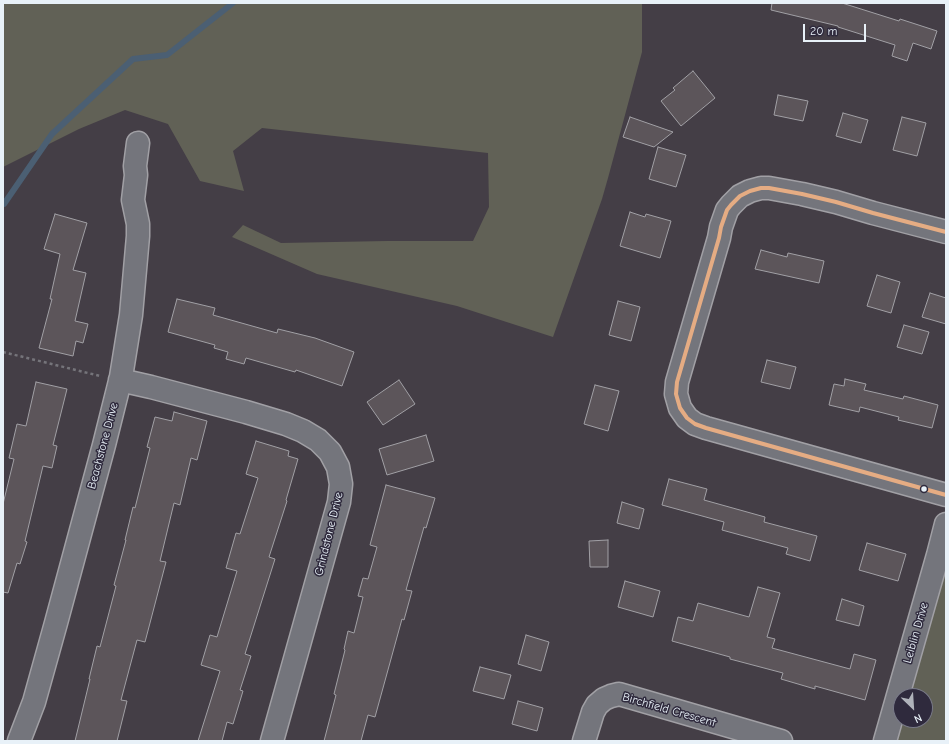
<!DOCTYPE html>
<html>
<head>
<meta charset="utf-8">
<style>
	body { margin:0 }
	#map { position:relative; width:949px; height:744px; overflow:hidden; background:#443e46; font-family:"Comic Neue",sans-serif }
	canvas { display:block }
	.frame { position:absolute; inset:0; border:4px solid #e8f1f8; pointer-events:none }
	.north { position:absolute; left:893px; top:688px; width:40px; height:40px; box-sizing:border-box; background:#2f2a3d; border:1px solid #797a88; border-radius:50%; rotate:155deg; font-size:11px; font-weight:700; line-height:16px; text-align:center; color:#e8f1f8 }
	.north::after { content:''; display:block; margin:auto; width:14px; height:18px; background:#afb2ba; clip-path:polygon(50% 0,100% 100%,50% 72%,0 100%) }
	.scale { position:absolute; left:803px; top:24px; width:63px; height:18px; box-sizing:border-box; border:2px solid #e8f1f8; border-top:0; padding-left:5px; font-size:12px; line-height:14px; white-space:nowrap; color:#e8f1f8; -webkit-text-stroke:3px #2f2a3d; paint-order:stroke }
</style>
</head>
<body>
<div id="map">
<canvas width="949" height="744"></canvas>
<div class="frame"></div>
<div class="north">N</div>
<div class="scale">20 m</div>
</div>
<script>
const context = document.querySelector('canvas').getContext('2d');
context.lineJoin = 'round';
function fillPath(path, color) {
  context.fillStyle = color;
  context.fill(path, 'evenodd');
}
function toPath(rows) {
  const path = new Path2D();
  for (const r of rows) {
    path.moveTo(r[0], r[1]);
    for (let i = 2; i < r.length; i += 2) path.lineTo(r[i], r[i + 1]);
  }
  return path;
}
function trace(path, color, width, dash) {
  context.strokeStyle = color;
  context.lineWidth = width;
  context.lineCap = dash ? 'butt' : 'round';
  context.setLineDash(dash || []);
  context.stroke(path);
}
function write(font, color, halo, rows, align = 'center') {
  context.font = font + ' "Comic Neue",sans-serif';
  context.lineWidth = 3;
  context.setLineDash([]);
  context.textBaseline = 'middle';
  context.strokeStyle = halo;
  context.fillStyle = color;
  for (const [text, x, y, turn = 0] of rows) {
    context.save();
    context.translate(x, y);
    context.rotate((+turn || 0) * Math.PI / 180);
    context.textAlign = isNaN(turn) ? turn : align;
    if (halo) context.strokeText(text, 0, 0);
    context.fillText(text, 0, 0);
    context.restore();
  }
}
fillPath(toPath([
	[3,3,642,3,642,52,608,178,602,199,553,337,457,306,317,274,232,237,243,225,281,243,387,241,473,241,489,207,488,153,262,128,233,151,244,191,200,181,168,124,125,110,79,129,3,167],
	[946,523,946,741,884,741],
	[901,696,925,696,925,720,901,720]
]), '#616156');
trace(toPath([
	[3,204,4,204,52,134,133,59,167,55,233,3]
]), '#4b5f73', 6);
const building = toPath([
	[772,3,842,3,899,21,900,19,937,31,931,49,913,43,907,61,892,56,895,45,838,27,838,26,771,10,772,3],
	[693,71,715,98,681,126,661,101,675,90,673,88,693,71],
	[778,95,808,101,803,121,774,115,778,95],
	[843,113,868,120,861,143,836,136,843,113],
	[630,117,673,132,654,147,623,137,630,117],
	[902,117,926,123,917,156,893,150,902,117],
	[658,147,686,155,676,187,649,179,658,147],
	[630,212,645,217,646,214,671,221,660,258,620,246,630,212],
	[55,214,87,223,73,270,86,273,75,321,88,324,83,343,76,341,73,356,39,348,52,299,50,299,60,254,44,249,55,214],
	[761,250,787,257,788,253,824,261,819,283,755,269,761,250],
	[877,275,900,282,891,313,867,306,877,275],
	[930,293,946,298,946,324,922,317,930,293],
	[177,299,215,308,213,315,277,333,278,329,315,338,354,352,342,386,296,370,295,372,246,358,244,364,226,359,228,352,214,348,215,345,168,332,177,299],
	[618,301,640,307,631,341,609,335,618,301],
	[904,325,929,332,922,354,897,347,904,325],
	[767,360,796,367,790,389,761,382,767,360],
	[845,379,866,384,864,390,903,399,904,396,938,405,932,428,898,420,899,417,860,407,859,412,829,405,834,384,844,386,845,379],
	[399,380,415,404,383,425,367,402,399,380],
	[36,382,67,389,53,445,57,446,52,468,43,466,25,541,27,542,20,564,17,563,8,593,3,592,3,504,14,459,9,458,17,424,26,426,36,382],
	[595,385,619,391,608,431,584,424,595,385],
	[174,412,207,421,197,460,191,458,180,505,174,503,160,561,166,562,145,642,137,640,121,700,127,701,117,741,75,741,90,679,89,679,97,646,100,647,116,586,114,585,126,540,125,540,133,507,135,508,150,448,147,447,155,417,172,421,174,412],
	[426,435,434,461,387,475,379,449,426,435],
	[256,441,289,451,288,456,298,459,286,500,287,501,269,557,275,559,245,654,251,656,240,690,243,691,233,724,227,722,222,741,198,741,220,671,201,665,210,635,217,637,237,571,226,568,236,533,240,534,258,478,246,474,256,441],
	[669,479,707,489,704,500,765,517,764,522,817,536,810,561,786,554,788,548,722,530,724,522,662,505,669,479],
	[386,485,435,498,426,528,424,527,406,590,412,591,404,620,402,619,375,717,368,715,361,741,324,741,336,695,334,694,345,650,344,649,348,631,354,633,363,597,358,596,363,578,368,579,377,547,370,545,386,485],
	[622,502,644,509,639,529,617,523,622,502],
	[608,540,608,567,590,567,589,541,608,540],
	[867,543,906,554,898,581,859,570,867,543],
	[625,581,660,591,653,617,618,607,625,581],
	[758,587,780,593,767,637,775,639,772,648,850,669,854,654,876,660,865,700,815,686,815,689,781,679,783,673,730,659,730,657,672,641,678,617,693,621,698,603,749,617,758,587],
	[842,599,864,606,859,626,836,620,842,599],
	[526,635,549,642,541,671,518,664,526,635],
	[480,667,511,675,504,699,473,691,480,667],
	[518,701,543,708,537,731,512,724,518,701]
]);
fillPath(building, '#5c555a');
trace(building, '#a1a0a5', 1);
const minor = toPath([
	[946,232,873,213,836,202,802,194,769,188,761,188,750,191,740,196,731,205,727,210,721,227,719,238,677,382,676,394,680,408,687,418,695,424,706,428,946,495],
	[120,380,151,387,246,412,286,424,303,431,318,440,330,452,338,467,341,484,339,502,272,741],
	[19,741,34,702,56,623,104,445,121,377,131,315,138,236,138,224,133,200,136,175,135,166,138,143],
	[584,741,593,712,597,705,604,699,611,696,619,694,781,741],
	[885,741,938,555,946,524]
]);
trace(minor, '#a1a0a5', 25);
trace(toPath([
	[3,352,100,376]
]), '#75747a', 2.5, [3, 3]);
trace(minor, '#74757c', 22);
trace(toPath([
	[946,232,873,213,836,202,802,194,769,188,761,188,750,191,740,196,731,205,727,210,721,227,719,238,677,382,676,394,680,408,687,418,695,424,706,428,946,495]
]), '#e5ac83', 4);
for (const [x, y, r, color] of [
	[924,489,3.5,"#e8f1f8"]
]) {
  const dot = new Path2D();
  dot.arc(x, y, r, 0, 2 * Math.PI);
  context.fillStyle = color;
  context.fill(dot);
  trace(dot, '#2f2a3d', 1.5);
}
write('12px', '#e8f1f8', '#2f2a3d', [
	["Beachstone Drive",103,446,-75],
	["Grindstone Drive",329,534,-76],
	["Leiblin Drive",916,633,-74],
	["Birchfield Crescent",669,710,16]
]);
</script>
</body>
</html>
